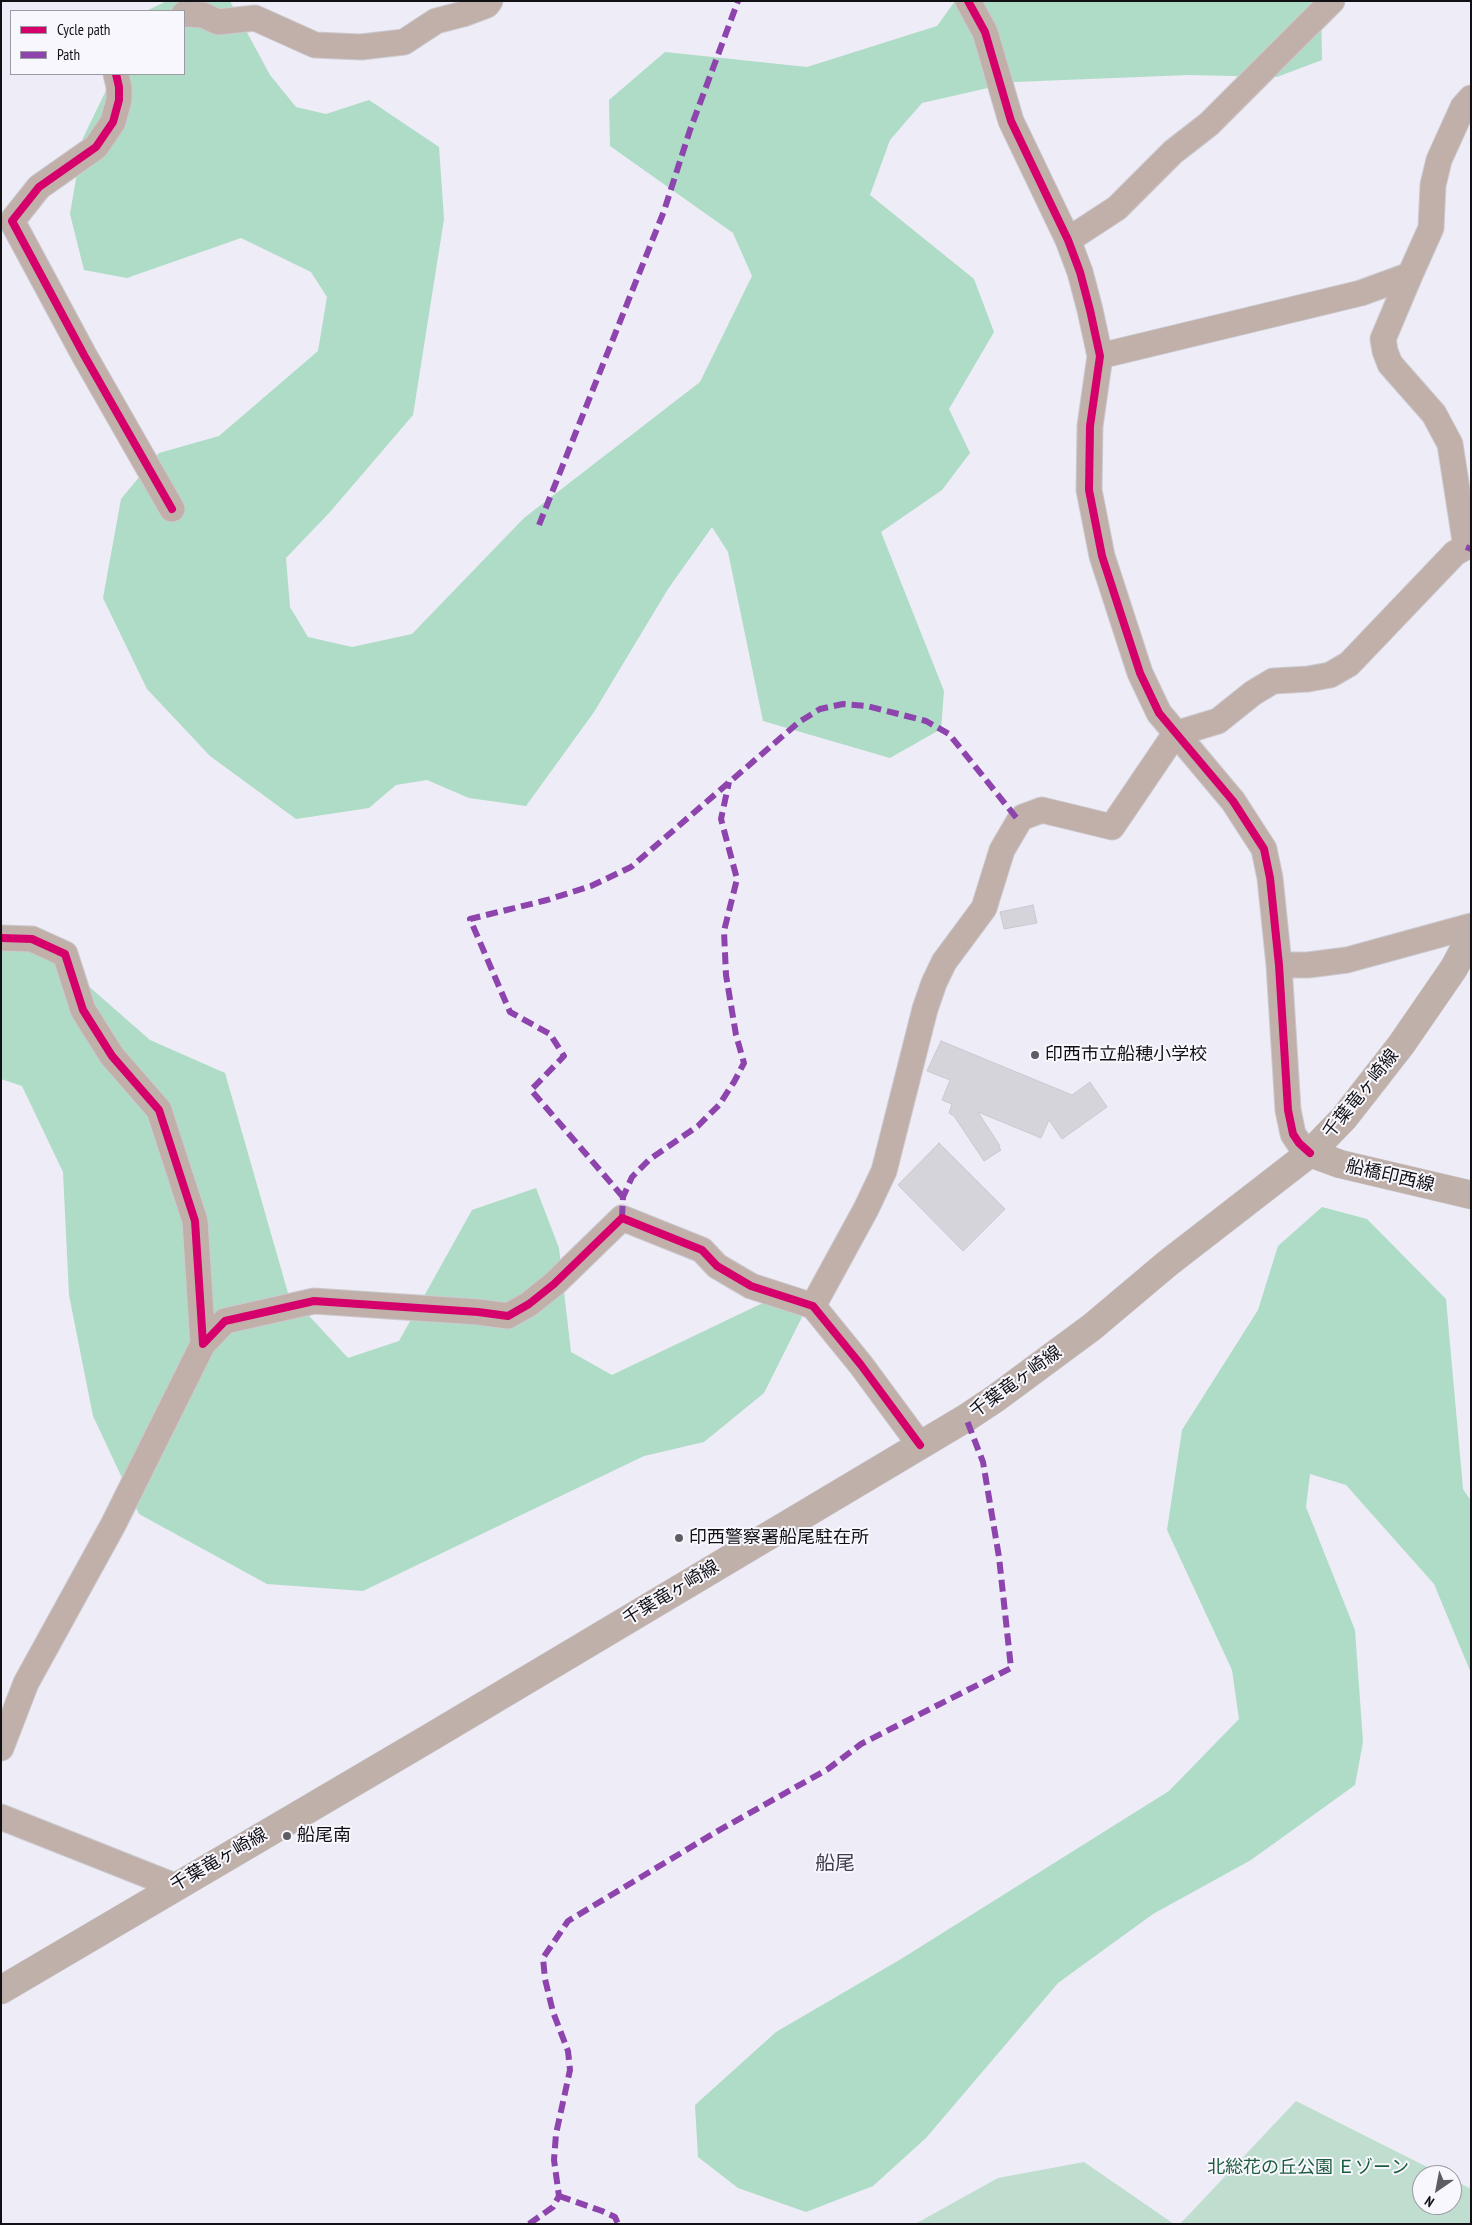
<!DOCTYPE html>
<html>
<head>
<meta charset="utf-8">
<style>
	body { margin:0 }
	#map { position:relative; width:1472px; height:2225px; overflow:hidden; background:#eeecf6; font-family:"PT Sans Narrow",sans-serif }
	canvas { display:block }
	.frame { position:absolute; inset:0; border:2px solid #101015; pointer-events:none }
	.legend { position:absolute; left:10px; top:10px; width:175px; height:65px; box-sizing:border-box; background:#f8f7fe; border:1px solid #9b9ba1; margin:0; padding:6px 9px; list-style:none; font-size:15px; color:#101015 }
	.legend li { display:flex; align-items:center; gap:10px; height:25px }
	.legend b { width:25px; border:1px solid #9b9ba1 }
	.north { position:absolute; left:1412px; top:2165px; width:50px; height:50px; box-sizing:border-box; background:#f8f7fe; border:1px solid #9b9ba1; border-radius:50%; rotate:213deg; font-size:14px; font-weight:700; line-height:20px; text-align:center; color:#101015 }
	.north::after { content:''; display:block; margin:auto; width:18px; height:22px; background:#5e5d64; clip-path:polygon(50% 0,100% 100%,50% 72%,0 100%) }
</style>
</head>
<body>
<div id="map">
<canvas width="1472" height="2225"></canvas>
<div class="frame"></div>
<ul class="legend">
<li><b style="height:6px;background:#d6006c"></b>Cycle path</li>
<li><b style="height:6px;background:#8e44ad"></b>Path</li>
</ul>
<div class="north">N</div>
</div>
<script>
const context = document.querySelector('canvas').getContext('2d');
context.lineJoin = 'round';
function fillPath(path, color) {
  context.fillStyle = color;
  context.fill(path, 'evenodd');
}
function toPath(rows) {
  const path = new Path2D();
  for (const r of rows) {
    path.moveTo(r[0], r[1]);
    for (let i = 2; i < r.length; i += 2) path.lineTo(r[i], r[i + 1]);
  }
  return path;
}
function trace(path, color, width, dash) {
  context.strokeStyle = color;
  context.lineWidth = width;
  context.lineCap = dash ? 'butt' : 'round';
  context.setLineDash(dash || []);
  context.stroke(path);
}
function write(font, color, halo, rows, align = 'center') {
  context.font = font + ' "PT Sans Narrow","Noto Sans JP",sans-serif';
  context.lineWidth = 4;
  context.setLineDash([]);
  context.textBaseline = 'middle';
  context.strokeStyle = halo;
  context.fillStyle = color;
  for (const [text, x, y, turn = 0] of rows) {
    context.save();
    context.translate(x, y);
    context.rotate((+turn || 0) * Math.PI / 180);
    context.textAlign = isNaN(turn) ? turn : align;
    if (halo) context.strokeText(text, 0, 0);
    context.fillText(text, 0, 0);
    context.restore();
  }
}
fillPath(toPath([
	[1296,2101,1443,2175,1422,2175,1422,2205,1452,2205,1452,2179,1471,2189,1471,2224,1180,2224],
	[1084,2162,1174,2224,915,2224,998,2178]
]), '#bfded0');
fillPath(toPath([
	[167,1,230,1,270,75,296,107,326,114,369,100,439,147,444,219,413,415,330,512,286,558,290,607,308,637,352,647,412,634,524,518,700,382,752,276,733,233,610,146,609,100,665,52,807,67,937,26,955,1,1321,1,1322,60,1277,77,1189,75,1014,82,922,103,890,140,870,195,974,279,994,332,949,409,970,453,942,490,881,532,944,691,941,729,890,758,763,721,728,552,712,527,668,589,594,712,526,806,469,798,427,780,396,785,369,808,296,819,210,756,147,689,103,598,121,499,159,453,219,436,318,351,327,297,311,272,241,238,127,278,84,270,70,214,83,138,114,74,184,74,184,11,146,11],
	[1,933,28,933,150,1040,225,1073,288,1293,348,1358,399,1341,472,1210,536,1188,559,1248,571,1352,612,1375,769,1300,802,1317,764,1393,704,1442,644,1456,363,1591,267,1584,139,1514,93,1416,69,1295,63,1172,22,1086,1,1079],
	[1322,1207,1367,1219,1446,1299,1463,1489,1471,1501,1471,1673,1434,1584,1346,1485,1310,1474,1306,1507,1355,1630,1363,1742,1355,1785,1251,1860,1153,1914,1058,1983,926,2138,873,2186,806,2212,738,2188,698,2157,695,2105,776,2032,901,1959,1169,1791,1239,1719,1232,1670,1167,1530,1182,1430,1258,1310,1278,1246]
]), '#aedcc6');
const building = toPath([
	[1033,905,1037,923,1004,929,1000,912,1033,905],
	[941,1041,1072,1095,1090,1082,1107,1107,1062,1139,1049,1120,1041,1138,978,1112,1000,1146,999,1147,1001,1150,984,1161,954,1116,949,1113,952,1104,942,1100,950,1080,927,1071,941,1041],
	[939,1143,1005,1209,963,1251,898,1185,939,1143]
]);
fillPath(building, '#d5d4db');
trace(building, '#cac9d1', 1);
const minor = toPath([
	[968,1,985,32,1011,121,1068,240,1080,272,1090,310,1100,356,1090,426,1089,490,1102,556,1140,673,1159,713,1233,801,1264,849,1270,878,1279,965,1288,1110,1293,1134,1299,1143,1310,1153],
	[184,14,203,15,218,22,255,18,315,45,361,47,404,42,436,21,463,14,487,5,490,1],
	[116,74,119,87,119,100,113,122,96,147,39,187,12,221,84,355,172,509],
	[1068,240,1117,208,1173,152,1209,124,1332,1],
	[1100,356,1361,293,1410,275,1431,228,1433,185,1439,160,1463,107,1471,98],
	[1,938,32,939,65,954,83,1010,112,1056,159,1110,195,1221,203,1344,225,1321,314,1301,478,1312,508,1316,529,1304,554,1284,622,1218,702,1250,717,1266,751,1286,813,1306,861,1365,920,1445],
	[1279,965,1308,965,1347,960,1471,926],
	[813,1306,866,1209,884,1171,925,1009,934,983,944,962,984,908,1002,850,1019,821,1023,817,1042,810,1112,827,1175,734,1218,721,1253,693,1273,681,1308,679,1330,675,1349,664,1455,553,1466,547,1450,444,1434,414,1390,364,1385,351,1383,339,1410,275],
	[1,1748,26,1683,113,1525,203,1344],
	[1,1817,175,1886]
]);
const major = toPath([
	[1310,1153,1340,1164,1471,1195],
	[1,1990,431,1737,966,1418,996,1398,1092,1327,1168,1263,1310,1153,1344,1118,1401,1045,1454,968,1471,936]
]);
trace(minor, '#cbcad1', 27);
trace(major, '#cbcad1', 29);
trace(minor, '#c0b0a9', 25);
trace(major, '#bfb0aa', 28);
trace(toPath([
	[539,525,664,211,690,130,738,1],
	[1466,547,1471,549],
	[623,1197,531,1090,564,1056,550,1034,510,1012,470,919,547,900,591,886,631,867,799,722,820,709,843,704,867,706,926,721,949,734,1019,821],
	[622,1218,623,1197,632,1177,650,1159,698,1126,719,1105,734,1082,744,1063,736,1035,726,975,724,931,737,879,721,819,729,782],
	[559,2196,602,2211,615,2217,618,2224],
	[529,2224,553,2207,559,2196,554,2160,556,2134,570,2070,568,2051,553,2012,545,1979,543,1958,568,1921,716,1832,828,1769,861,1744,1011,1668,999,1557,983,1462,966,1418]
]), '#8e44ad', 6, [12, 6]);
trace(toPath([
	[968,1,985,32,1011,121,1068,240,1080,272,1090,310,1100,356,1090,426,1089,490,1102,556,1140,673,1159,713,1233,801,1264,849,1270,878,1279,965,1288,1110,1293,1134,1299,1143,1310,1153],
	[116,74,119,87,119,100,113,122,96,147,39,187,12,221,84,355,172,509],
	[1,938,32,939,65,954,83,1010,112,1056,159,1110,195,1221,203,1344,225,1321,314,1301,478,1312,508,1316,529,1304,554,1284,622,1218,702,1250,717,1266,751,1286,813,1306,861,1365,920,1445]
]), '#d6006c', 8);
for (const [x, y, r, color] of [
	[1035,1055,5,"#5e5d64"],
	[679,1538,5,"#5e5d64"],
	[287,1836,5,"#5e5d64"]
]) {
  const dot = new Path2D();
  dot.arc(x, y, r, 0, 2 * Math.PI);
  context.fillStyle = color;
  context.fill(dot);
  trace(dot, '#f8f7fe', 2);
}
write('18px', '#101015', '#f8f7fe', [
	["印西市立船穂小学校",1045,1055],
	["印西警察署船尾駐在所",689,1538],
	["船尾南",297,1836]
], 'left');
write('18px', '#101015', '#f8f7fe', [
	["千葉竜ヶ崎線",1361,1094,-51],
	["船橋印西線",1390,1176,13],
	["千葉竜ヶ崎線",1016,1382,-36],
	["千葉竜ヶ崎線",671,1593,-31],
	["千葉竜ヶ崎線",219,1860,-30]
]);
write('18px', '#1c5c3d', '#f8f7fe', [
	["北総花の丘公園 Ｅゾーン",1308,2168]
]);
write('20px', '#413f4d', '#f8f7fe', [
	["船尾",835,1864]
]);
</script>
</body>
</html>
